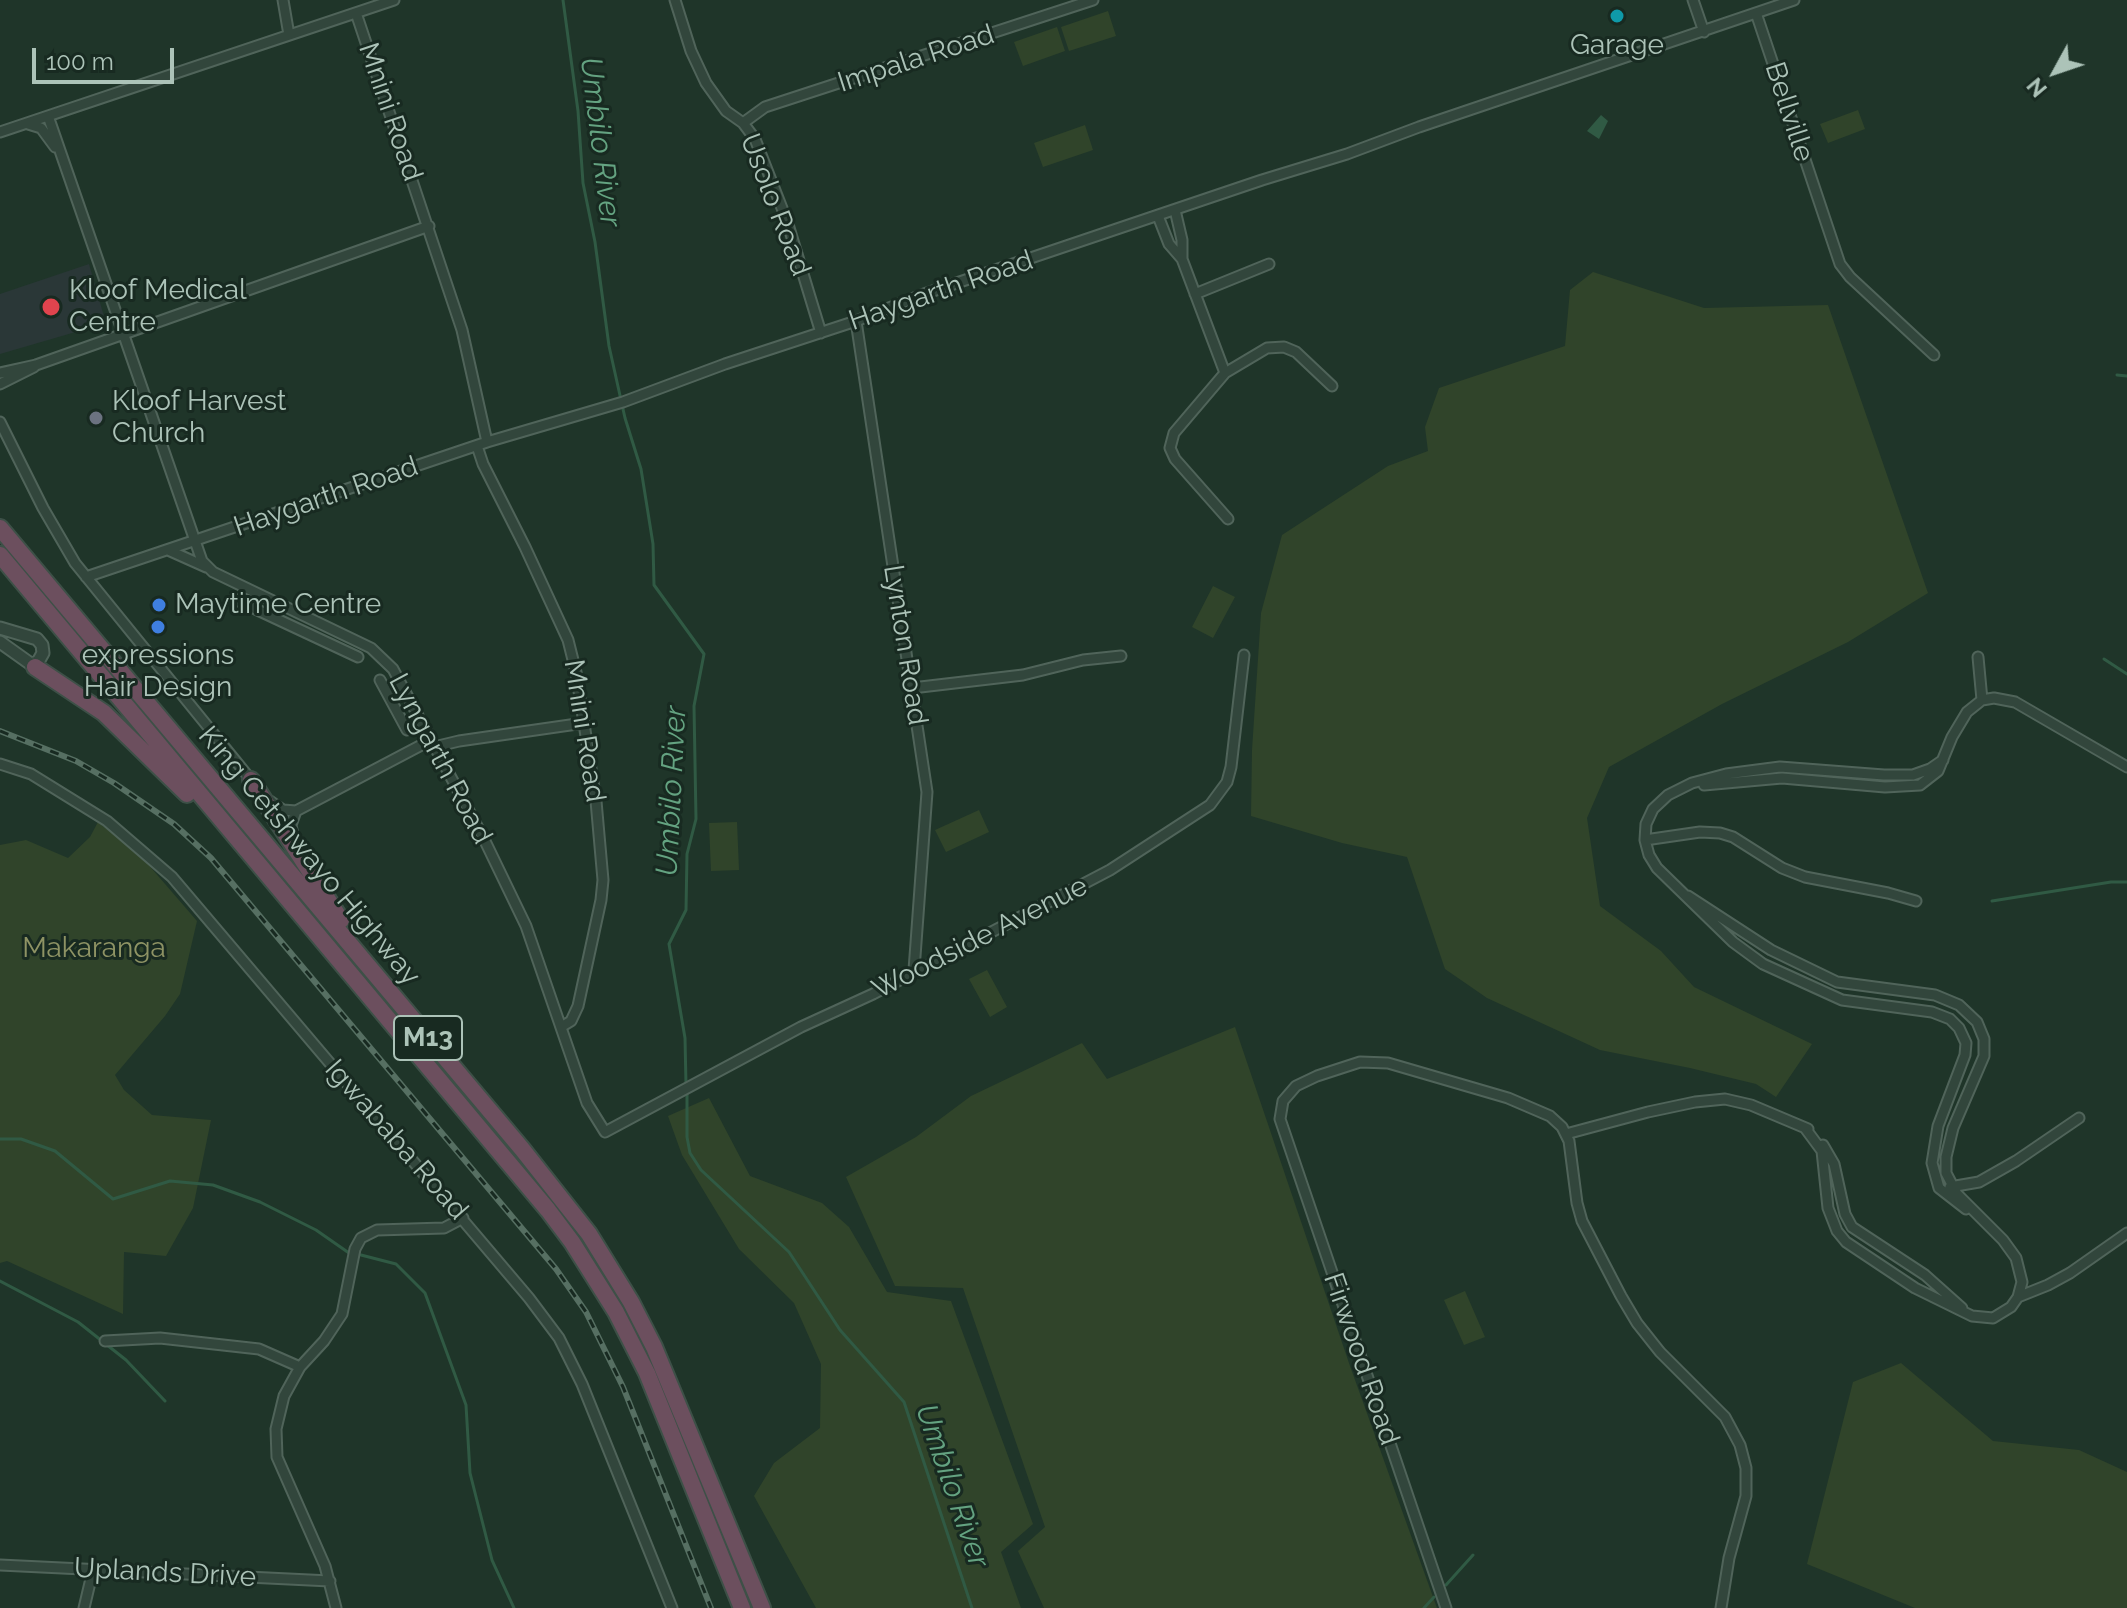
<!DOCTYPE html>
<html>
<head>
<meta charset="utf-8">
<style>
	body { margin:0 }
	#map { position:relative; width:2127px; height:1608px; overflow:hidden; background:#1f3529; font-family:Raleway,sans-serif }
	canvas { display:block }
	.north { position:absolute; left:2015px; top:32px; width:80px; height:80px; -webkit-text-stroke:6px #182a21; paint-order:stroke; rotate:230deg; font-size:22px; font-weight:700; line-height:32px; text-align:center; color:#acc3b8 }
	.north::after { content:''; display:block; margin:auto; width:28px; height:36px; background:#acc3b8; clip-path:polygon(50% 0,100% 100%,50% 72%,0 100%) }
	.scale { position:absolute; left:32px; top:48px; width:142px; height:36px; box-sizing:border-box; border:4px solid #acc3b8; border-top:0; padding-left:10px; font-size:24px; line-height:28px; white-space:nowrap; color:#acc3b8; -webkit-text-stroke:6px #182a21; paint-order:stroke }
</style>
</head>
<body>
<div id="map">
<canvas width="2127" height="1608"></canvas>
<div class="north">N</div>
<div class="scale">100 m</div>
</div>
<script>
const context = document.querySelector('canvas').getContext('2d');
context.lineJoin = 'round';
function fillPath(path, color) {
  context.fillStyle = color;
  context.fill(path, 'evenodd');
}
function toPath(rows) {
  const path = new Path2D();
  for (const r of rows) {
    path.moveTo(r[0], r[1]);
    for (let i = 2; i < r.length; i += 2) path.lineTo(r[i], r[i + 1]);
  }
  return path;
}
function trace(path, color, width, dash) {
  context.strokeStyle = color;
  context.lineWidth = width;
  context.lineCap = dash ? 'butt' : 'round';
  context.setLineDash(dash || []);
  context.stroke(path);
}
function write(font, color, halo, rows, align = 'center') {
  context.font = font + ' Raleway,sans-serif';
  context.lineWidth = 6;
  context.setLineDash([]);
  context.textBaseline = 'middle';
  context.strokeStyle = halo;
  context.fillStyle = color;
  for (const [text, x, y, turn = 0] of rows) {
    context.save();
    context.translate(x, y);
    context.rotate((+turn || 0) * Math.PI / 180);
    context.textAlign = isNaN(turn) ? turn : align;
    if (halo) context.strokeText(text, 0, 0);
    context.fillText(text, 0, 0);
    context.restore();
  }
}
fillPath(toPath([
	[89,264,105,320,103,324,0,354,0,294]
]), '#2a3737');
fillPath(toPath([
	[1108,11,1116,36,1069,51,1061,27],
	[1057,27,1065,51,1023,66,1014,42],
	[1858,110,1865,129,1828,143,1820,124],
	[1085,125,1093,150,1043,167,1034,143],
	[1593,272,1704,308,1828,305,1928,593,1848,642,1722,704,1609,767,1587,818,1600,906,1661,951,1694,987,1812,1044,1776,1097,1756,1084,1690,1068,1600,1050,1487,998,1445,969,1407,857,1342,843,1251,816,1252,750,1261,613,1282,535,1388,466,1428,451,1425,427,1439,388,1565,346,1570,290],
	[1213,586,1235,597,1213,638,1192,627],
	[979,810,989,832,946,852,935,830],
	[98,822,140,855,197,921,180,994,165,1016,115,1075,124,1090,152,1115,211,1120,193,1208,166,1256,124,1252,123,1314,7,1261,0,1263,0,845,26,840,68,858,90,837],
	[737,822,739,870,711,871,709,823],
	[987,970,1007,1007,990,1017,969,979],
	[1235,1027,1350,1366,1437,1608,1044,1608,1018,1551,1045,1527,963,1288,895,1286,846,1177,916,1137,971,1096,1082,1043,1107,1079],
	[709,1098,750,1176,822,1203,849,1227,887,1292,951,1301,1033,1524,1001,1552,1021,1608,816,1608,754,1496,774,1463,820,1428,821,1364,794,1303,739,1249,682,1155,668,1116],
	[1465,1291,1485,1337,1464,1345,1444,1300],
	[1901,1363,1993,1441,2079,1450,2127,1472,2127,1608,1915,1608,1807,1564,1853,1382]
]), '#30442a');
fillPath(toPath([
	[1601,115,1608,121,1599,139,1587,131]
]), '#305a44');
trace(toPath([
	[563,0,578,111,583,183,595,242,609,346,625,418,641,469,653,544,654,585,704,654,694,706,696,819,687,854,686,910,669,944,685,1038,686,1085],
	[2117,375,2127,376],
	[2104,659,2127,674],
	[1992,901,2111,882,2127,882],
	[687,1093,687,1137,690,1153,701,1170,789,1252,840,1330,904,1402,972,1608],
	[0,1139,21,1139,55,1151,113,1199,170,1181,213,1185,260,1202,316,1230,349,1253],
	[361,1255,396,1264,425,1293,466,1405,470,1473,492,1560,514,1608],
	[0,1281,78,1322,126,1360,165,1401],
	[1446,1585,1473,1555],
	[1424,1608,1434,1597]
]), '#305a44', 3);
const minor = toPath([
	[283,0,289,35],
	[675,0,691,51,706,83,726,111,743,123,755,139,787,221,821,333],
	[1693,0,1704,32],
	[356,13,462,330,487,442],
	[1756,13,1840,264,1850,277,1934,355],
	[48,116,202,561,213,572,371,648,393,669,484,839,526,926,587,1103,605,1132,801,1027,873,994,1110,870,1210,805,1227,782,1231,767,1244,655],
	[743,123,765,107,1093,0],
	[28,124,41,128,55,147],
	[0,132,394,0],
	[1175,210,1182,240,1182,259],
	[1158,216,1169,244,1182,259,1225,373],
	[1195,294,1269,264],
	[856,321,927,792,914,970],
	[0,373,36,365,429,226],
	[0,384,34,367],
	[0,422,43,508,75,563,252,781],
	[477,446,483,464,525,547,568,640,576,672,596,801,603,880,601,900,578,1006,571,1021,561,1027],
	[1228,519,1175,459,1170,448,1174,433,1225,373,1267,348,1284,347,1296,352,1332,386],
	[168,550,206,567],
	[86,577,487,442,623,402,725,364,856,321,924,294,1262,180,1347,154,1419,127,1794,0],
	[234,599,358,657],
	[1978,657,1982,700],
	[380,680,407,730],
	[912,688,1023,675,1083,660,1121,656],
	[434,747,459,741,584,723],
	[1943,760,1930,769,1913,775,1884,775,1780,767,1726,774,1692,783,1668,795,1653,809,1646,824,1645,840,1649,855,1657,868,1733,942,1763,964,1842,1000,1932,1012,1950,1019,1959,1028,1966,1043,1965,1055,1938,1126,1932,1163,1939,1188,1966,1209],
	[0,764,31,774,107,821,172,877,529,1298,559,1338,582,1384,672,1608],
	[1704,785,1782,778,1885,787,1920,785,1938,771,1952,737,1967,712,1982,700,1994,698,2015,702,2127,767],
	[270,801,283,810,296,811,431,740],
	[294,839,291,825,296,811],
	[1645,840,1700,832,1720,833,1733,837,1782,868,1805,877,1888,893,1916,901],
	[1688,896,1771,950,1837,982,1935,995,1959,1005,1977,1022,1984,1039,1984,1056,1953,1128,1946,1157,1946,1173,1957,1194,2003,1240,2016,1258,2022,1282,2018,1297,2011,1307,1993,1318,1972,1316,1915,1288,1846,1242,1837,1231,1828,1208,1822,1151,1805,1128],
	[1566,1134,1648,1112,1695,1102,1725,1099,1751,1105,1808,1129],
	[1823,1145,1834,1164,1845,1214,1852,1227,1925,1275,1962,1308],
	[1950,1187,1979,1182,2016,1161,2079,1118],
	[2018,1297,2048,1285,2070,1273,2127,1233],
	[105,1341,160,1338,259,1349,300,1367],
	[0,1565,330,1581],
	[84,1608,93,1570],
	[336,1608,325,1566,277,1457,276,1429,284,1396,300,1367,324,1341,342,1314,355,1249,361,1238,377,1230,444,1228,463,1218],
	[1446,1608,1280,1119,1283,1101,1296,1086,1317,1076,1360,1062,1388,1063,1508,1098,1550,1116,1562,1127,1569,1141,1577,1203,1582,1221,1621,1296,1637,1323,1660,1352,1725,1417,1740,1445,1746,1468,1746,1496,1729,1558,1721,1608]
]);
const tertiary = toPath([
	[0,628,37,639,42,645,43,653,35,667,0,642]
]);
const motorway = toPath([
	[0,528,522,1149,589,1234,631,1302,654,1347,762,1608],
	[0,555,548,1210,572,1242,616,1312,647,1373,742,1608],
	[35,667,104,713,187,794],
	[251,780,341,920]
]);
trace(minor, '#50645a', 13);
trace(tertiary, '#50645a', 15);
trace(motorway, '#3d5047', 20);
trace(minor, '#32463c', 9);
trace(tertiary, '#32463c', 11);
trace(motorway, '#6c4f5e', 16);
const rail = toPath([
	[0,731,76,761,114,783,174,824,211,858,556,1269,586,1312,623,1387,711,1608]
]);
trace(rail, '#566f62', 6);
trace(rail, '#182a21', 3, [9]);
for (const [x, y, r, color] of [
	[1617,16,8,"#0f9aa8"],
	[51,307,10,"#e0444e"],
	[96,418,8,"#6b7280"],
	[159,605,8,"#3f7fe0"],
	[158,627,8,"#3f7fe0"]
]) {
  const dot = new Path2D();
  dot.arc(x, y, r, 0, 2 * Math.PI);
  context.fillStyle = color;
  context.fill(dot);
  trace(dot, '#182a21', 3);
}
for (const [x, y, w] of [
	[428,1038,68]
]) {
  const box = new Path2D();
  box.roundRect(x - w / 2, y - 22, w, 44, 6);
  context.fillStyle = '#182a21';
  context.fill(box);
  trace(box, '#acc3b8', 2);
}
write('bold 26px', '#acc3b8', null, [
	["M13",428,1038]
]);
write('28px', '#acc3b8', '#182a21', [
	["Garage",1617,46,"center"],
	["Kloof Medical",69,291],
	["Centre",69,323],
	["Kloof Harvest",112,402],
	["Church",112,434],
	["Maytime Centre",175,605],
	["expressions",158,656,"center"],
	["Hair Design",158,688,"center"]
], 'left');
write('28px', '#acc3b8', '#182a21', [
	["Impala Road",916,59,-18],
	["Mnini Road",390,112,71],
	["Bellville",1789,112,72],
	["Usolo Road",775,205,69],
	["Haygarth Road",941,291,-19],
	["Haygarth Road",326,497,-19],
	["Lynton Road",905,645,81],
	["Mnini Road",584,731,81],
	["Lyngarth Road",440,759,62],
	["King Cetshwayo Highway",309,856,50],
	["Woodside Avenue",980,938,-27],
	["Igwababa Road",396,1140,49],
	["Firwood Road",1361,1359,71],
	["Uplands Drive",165,1573,3]
]);
write('28px', '#8e9364', '#182a21', [
	["Makaranga",94,949]
]);
write('italic 30px', '#64a381', '#182a21', [
	["Umbilo River",600,142,83],
	["Umbilo River",672,791,-87],
	["Umbilo River",952,1486,71]
]);
</script>
</body>
</html>
